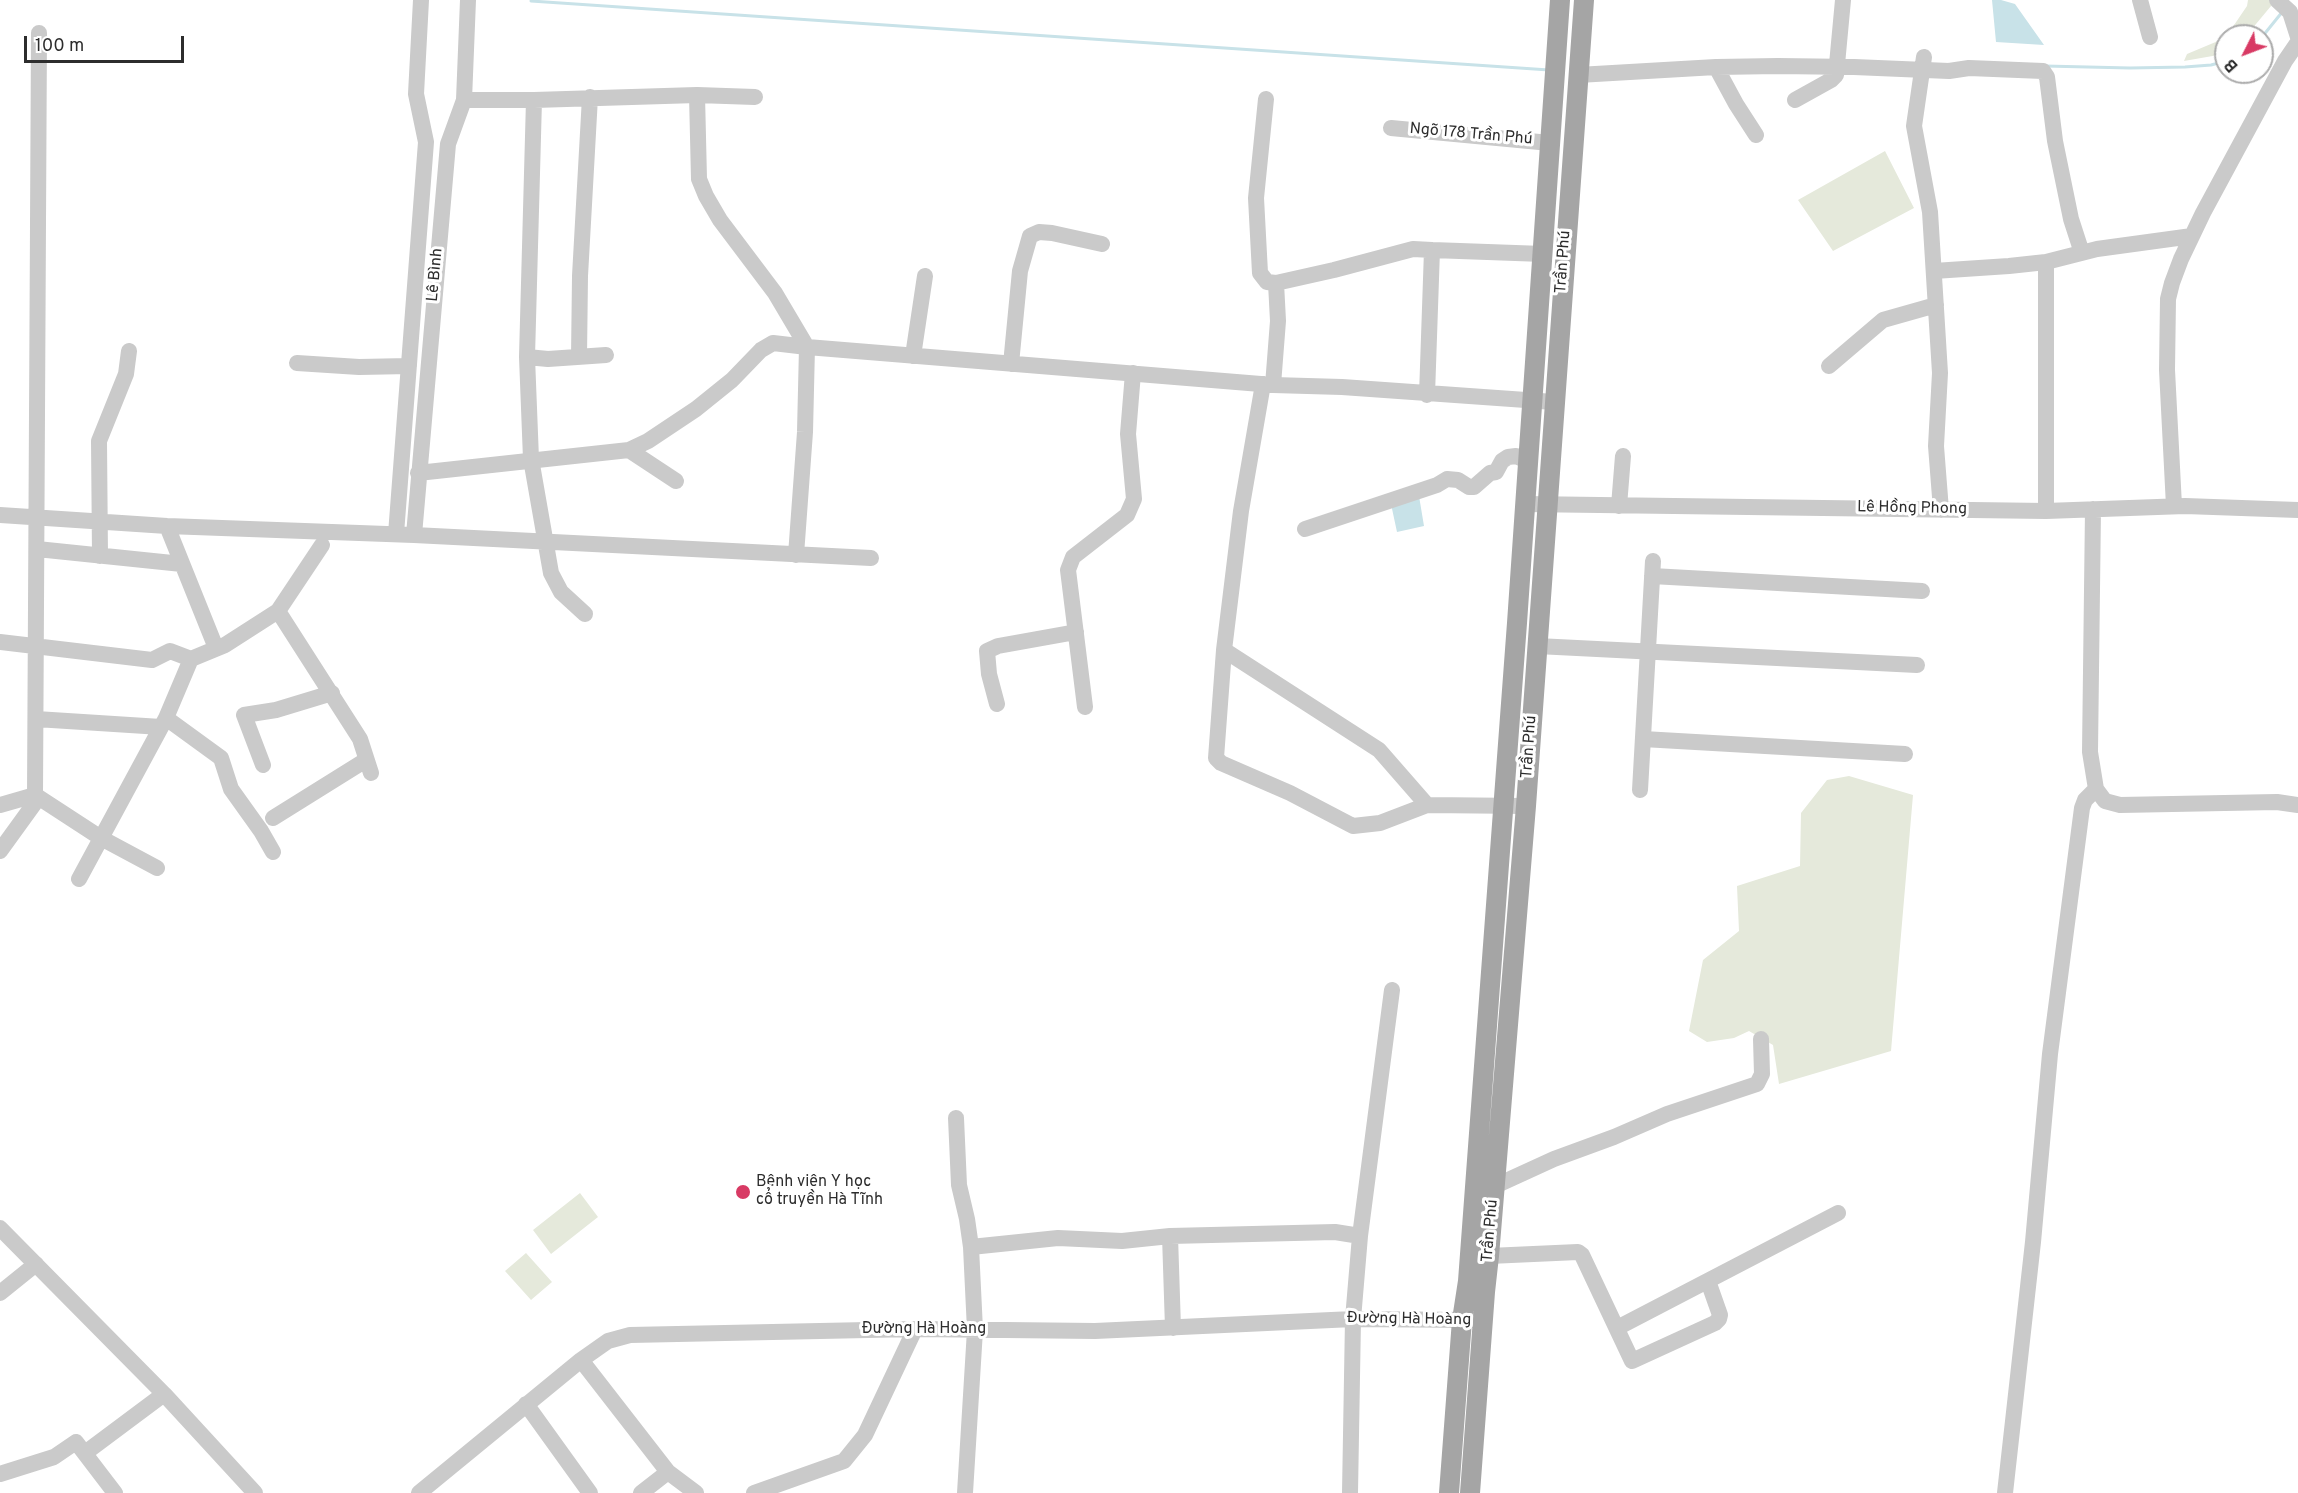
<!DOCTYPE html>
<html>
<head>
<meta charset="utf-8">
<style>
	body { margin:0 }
	#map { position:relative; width:2298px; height:1493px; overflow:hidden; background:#fff; font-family:Overpass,sans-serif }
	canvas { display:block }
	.north { position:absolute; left:2214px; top:24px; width:60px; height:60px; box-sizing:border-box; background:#fff; border:2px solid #ababab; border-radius:50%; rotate:228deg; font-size:16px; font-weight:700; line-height:24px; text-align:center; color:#2d2d2d }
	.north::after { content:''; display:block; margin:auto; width:21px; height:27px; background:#d83a64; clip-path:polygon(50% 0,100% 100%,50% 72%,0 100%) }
	.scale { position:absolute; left:24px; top:36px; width:160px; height:27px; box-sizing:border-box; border:3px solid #2d2d2d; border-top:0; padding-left:8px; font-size:18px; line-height:21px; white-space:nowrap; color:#2d2d2d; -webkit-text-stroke:4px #fff; paint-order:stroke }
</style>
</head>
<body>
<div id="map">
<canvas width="2298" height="1493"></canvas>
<div class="north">B</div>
<div class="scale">100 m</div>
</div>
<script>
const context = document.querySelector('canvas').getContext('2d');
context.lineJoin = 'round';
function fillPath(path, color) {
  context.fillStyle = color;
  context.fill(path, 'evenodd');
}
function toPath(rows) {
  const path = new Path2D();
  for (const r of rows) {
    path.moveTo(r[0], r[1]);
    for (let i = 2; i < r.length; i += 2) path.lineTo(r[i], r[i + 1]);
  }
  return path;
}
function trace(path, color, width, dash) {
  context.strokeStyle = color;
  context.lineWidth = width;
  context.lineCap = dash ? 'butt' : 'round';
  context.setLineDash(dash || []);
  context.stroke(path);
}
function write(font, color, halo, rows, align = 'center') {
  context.font = font + ' Overpass,sans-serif';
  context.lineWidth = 6;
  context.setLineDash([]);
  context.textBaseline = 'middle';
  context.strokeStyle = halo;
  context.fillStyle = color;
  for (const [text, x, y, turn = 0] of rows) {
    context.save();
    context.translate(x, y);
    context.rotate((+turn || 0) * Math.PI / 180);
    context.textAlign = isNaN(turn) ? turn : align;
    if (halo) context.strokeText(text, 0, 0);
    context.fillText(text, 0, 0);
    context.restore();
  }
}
fillPath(toPath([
	[2248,0,2276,0,2246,36,2226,36,2224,54,2184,61,2187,54,2218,41,2230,31,2247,6],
	[1885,151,1914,208,1833,251,1798,200],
	[1849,776,1913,795,1891,1051,1779,1084,1773,1045,1749,1031,1734,1038,1707,1042,1689,1031,1703,960,1739,931,1737,886,1800,866,1801,813,1827,780],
	[580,1193,598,1217,551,1254,533,1230],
	[526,1253,552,1282,531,1300,505,1271]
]), '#e5e9db');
fillPath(toPath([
	[1992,0,2001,0,2015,4,2044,45,1996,42],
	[1419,496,1424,526,1397,532,1391,504]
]), '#c8e2e8');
trace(toPath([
	[531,1,1549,70],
	[2262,37,2283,11],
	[2045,66,2130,68,2185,67,2211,65,2226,61]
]), '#c8e2e8', 3);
trace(toPath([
	[2140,0,2150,37],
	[2277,0,2290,12,2298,37],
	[1924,57,1914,126,1930,212,1940,373,1936,446,1941,510],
	[1716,67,1736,104,1756,135],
	[1578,75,1716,67,1778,66,1854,67,1949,71,1969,68,2043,71,2047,77,2055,141,2071,219,2082,253],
	[697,95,699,179,706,196,720,220,775,293,807,347,1273,385,1342,387,1554,402],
	[1266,99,1256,198,1260,273,1267,282,1276,283,1334,270,1413,249,1432,250],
	[464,100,534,100,527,357,531,459,551,573,561,592,585,614],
	[534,100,697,95,755,97],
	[1795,100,1831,80,1836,75,1843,0],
	[1391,128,1550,143],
	[2046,262,2046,511],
	[1934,271,2009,266,2046,262,2097,249,2192,236],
	[913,356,925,276],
	[527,357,548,359,606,355],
	[579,357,580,276,590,97],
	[297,363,359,367,409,366],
	[1011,364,1020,271,1030,236,1039,232,1052,233,1102,244],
	[1829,366,1883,320,1936,305],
	[1263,384,1241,511,1224,650,1379,750,1427,805,1526,806],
	[1273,385,1278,321,1276,283],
	[1427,395,1432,250,1543,254],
	[629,450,676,481],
	[418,473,629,450,648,441,696,409,732,380,761,350,773,343,807,347,805,432,796,555],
	[1525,504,2046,511,2185,506,2298,510],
	[1619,506,1623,456],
	[2174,506,2167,370,2168,299,2172,283,2181,259,2203,213,2285,61,2298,42],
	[2093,509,2090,752,2096,789,2105,801,2120,805,2277,802,2298,805],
	[0,515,167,526,414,535,871,558],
	[167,526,216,648],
	[1305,529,1437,485,1447,479,1458,480,1469,487,1474,487,1490,473,1496,472,1502,461,1508,457,1516,456,1528,461],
	[396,534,426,142,416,94,421,0],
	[414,535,448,144,464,100,468,0],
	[37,549,182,564],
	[100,556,99,441,126,374,129,351],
	[1652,576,1922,591],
	[278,611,360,739,371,773],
	[0,642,152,660,170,651,191,659,225,645,278,611,322,545],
	[1537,646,1917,665],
	[1224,650,1216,758,1221,763,1290,793,1353,826,1380,823,1427,805],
	[997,704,989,674,987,651,998,646,1076,632],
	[1085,707,1068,570,1073,557,1127,515,1134,499,1128,434,1133,373],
	[166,718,221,758,231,789,261,831,273,852],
	[36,719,161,727],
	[1643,739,1905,754],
	[263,765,244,715,276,710,332,693],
	[1640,790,1653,561],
	[0,805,35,795,101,838,157,868],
	[273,818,366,760],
	[0,851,34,804,35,795,39,33],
	[79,879,166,718,191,659],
	[956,1118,959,1185,967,1219,971,1247,975,1330,965,1493],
	[1495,1186,1554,1159,1614,1137,1667,1114,1757,1084,1762,1074,1761,1039],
	[0,1228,164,1394,255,1493],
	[1170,1236,1173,1328],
	[971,1247,1058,1238,1122,1241,1170,1236,1335,1232,1360,1236],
	[1489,1256,1578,1252,1582,1255,1632,1361,1715,1323,1719,1319,1720,1315,1708,1281],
	[0,1293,36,1264],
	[1617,1328,1838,1213],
	[581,1360,668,1472,696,1493],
	[526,1404,590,1493],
	[85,1453,164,1394],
	[0,1474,54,1457,76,1442,115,1493],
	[419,1493,581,1360,608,1341,630,1335,915,1329,1095,1331,1353,1319,1473,1320],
	[641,1493,668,1472],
	[754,1493,844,1461,865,1435,915,1329],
	[1350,1493,1353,1319,1360,1236,1392,990],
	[2005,1493,2033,1242,2050,1054,2082,808,2085,800,2096,789]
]), '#cacaca', 16);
trace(toPath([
	[1449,1493,1462,1320,1468,1281,1517,623,1560,0],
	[1470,1493,1485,1292,1489,1256,1526,806,1584,0]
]), '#a5a5a5', 20);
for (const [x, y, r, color] of [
	[743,1192,8,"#d83a64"]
]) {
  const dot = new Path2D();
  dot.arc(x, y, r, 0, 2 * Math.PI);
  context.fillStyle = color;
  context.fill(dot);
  trace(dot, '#fff', 2);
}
write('16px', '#2d2d2d', '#fff', [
	["Ngõ 178 Trần Phú",1471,135,5],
	["Trần Phú",1564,262,-86],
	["Lê Bình",436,275,-85],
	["Lê Hồng Phong",1912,509,1],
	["Trần Phú",1530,747,-86],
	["Trần Phú",1491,1231,-85],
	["Đường Hà Hoàng",1409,1320,1],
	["Đường Hà Hoàng",924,1330]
]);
write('16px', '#2d2d2d', '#fff', [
	["Bệnh viện Y học",756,1183],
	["cổ truyền Hà Tĩnh",756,1201]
], 'left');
</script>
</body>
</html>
